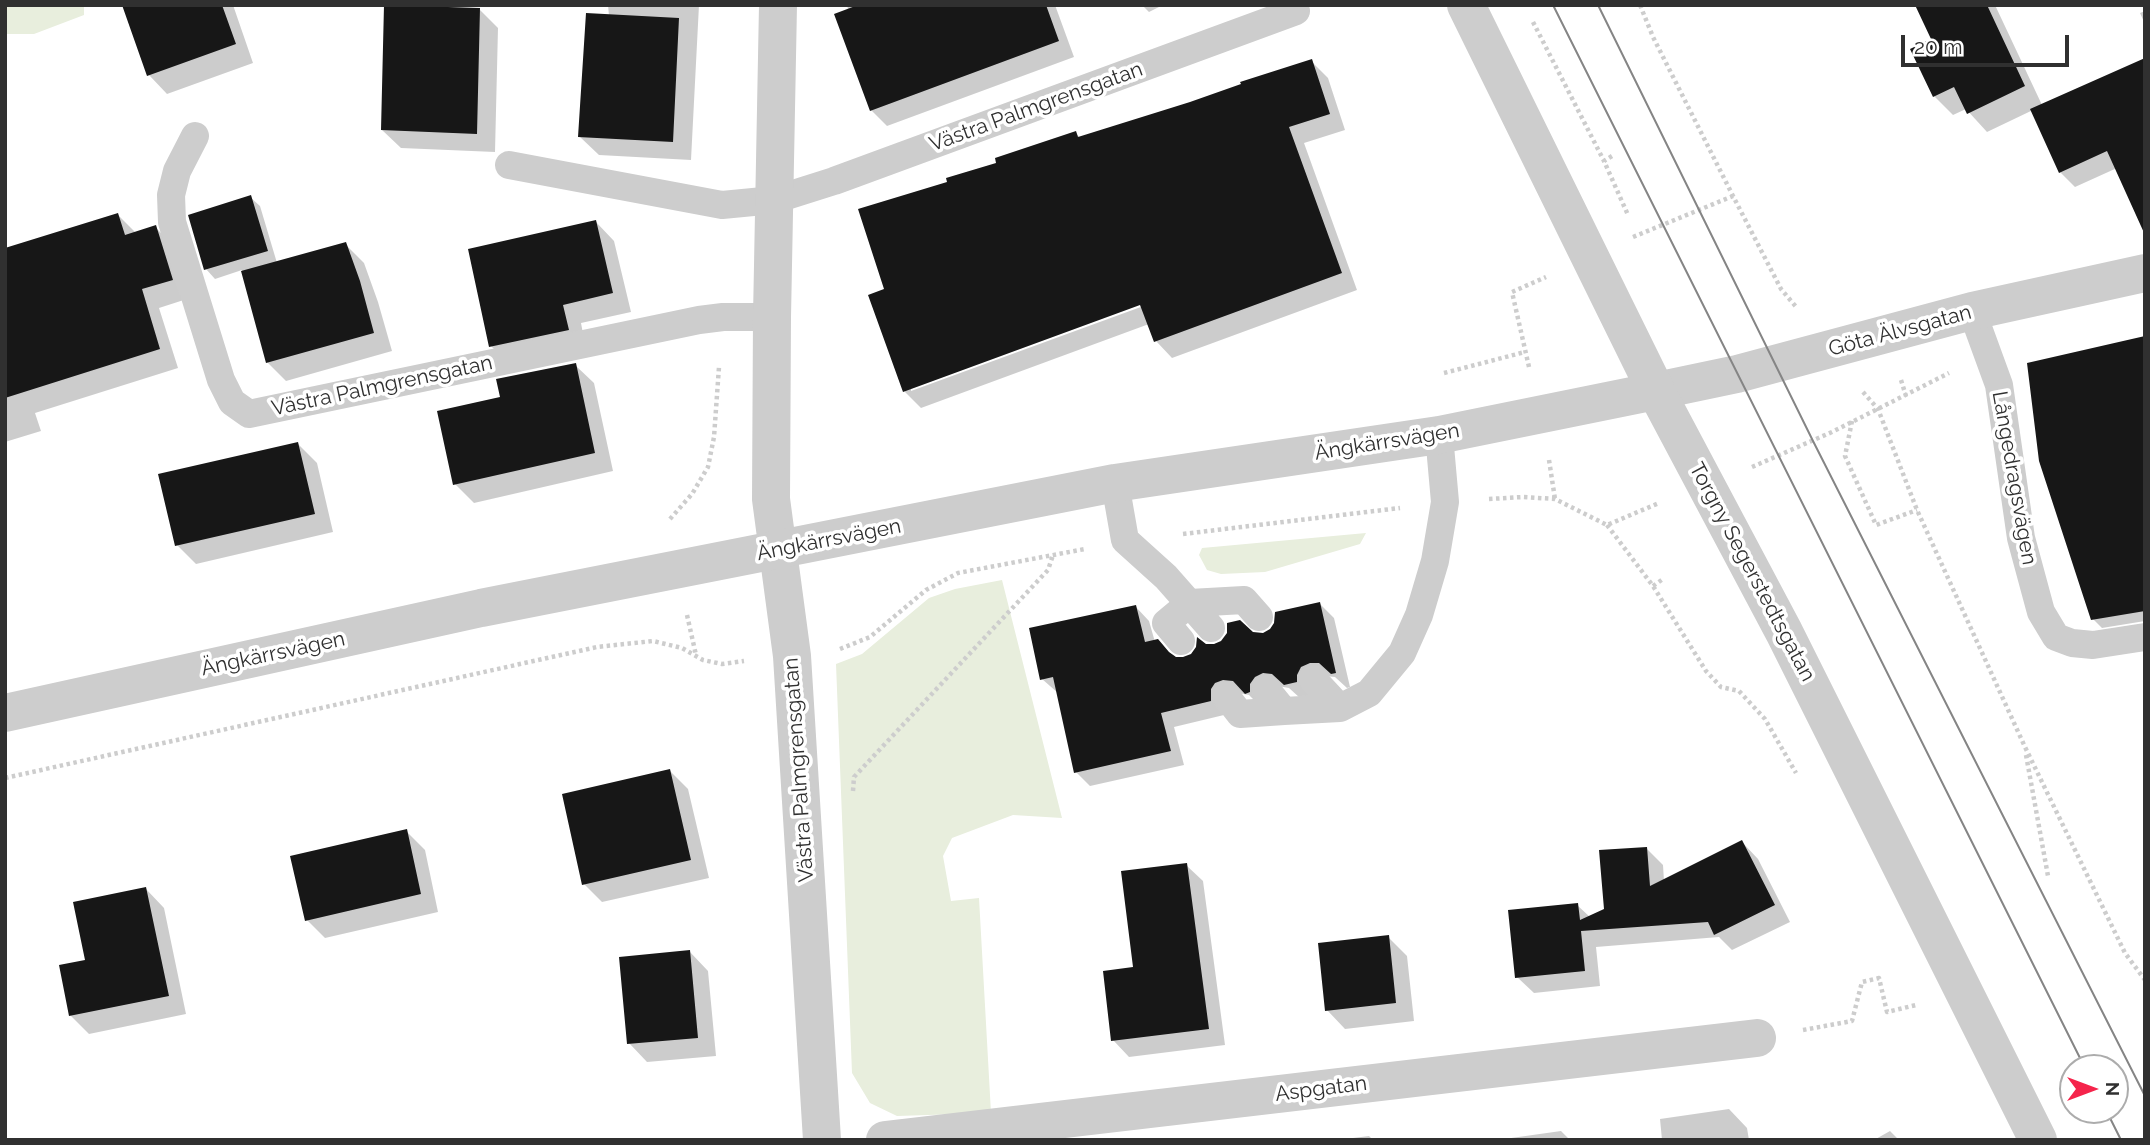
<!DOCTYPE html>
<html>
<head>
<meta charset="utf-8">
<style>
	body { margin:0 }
	#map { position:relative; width:2150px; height:1145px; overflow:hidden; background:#fff; font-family:Raleway,sans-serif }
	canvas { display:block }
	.frame { position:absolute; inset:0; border:7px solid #303030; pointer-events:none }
	.north { position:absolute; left:2059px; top:1054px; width:70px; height:70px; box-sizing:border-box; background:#fff; border:2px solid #acacac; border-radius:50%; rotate:90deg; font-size:19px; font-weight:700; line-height:28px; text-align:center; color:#303030 }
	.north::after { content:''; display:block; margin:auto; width:24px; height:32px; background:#f5244b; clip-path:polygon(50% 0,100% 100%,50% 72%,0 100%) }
	.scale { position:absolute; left:1901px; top:35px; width:168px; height:32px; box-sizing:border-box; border:4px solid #303030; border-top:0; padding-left:9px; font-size:21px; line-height:24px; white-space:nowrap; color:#303030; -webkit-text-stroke:5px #fff; paint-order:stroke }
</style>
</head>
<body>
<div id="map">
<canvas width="2150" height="1145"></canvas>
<div class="frame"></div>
<div class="north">N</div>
<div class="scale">20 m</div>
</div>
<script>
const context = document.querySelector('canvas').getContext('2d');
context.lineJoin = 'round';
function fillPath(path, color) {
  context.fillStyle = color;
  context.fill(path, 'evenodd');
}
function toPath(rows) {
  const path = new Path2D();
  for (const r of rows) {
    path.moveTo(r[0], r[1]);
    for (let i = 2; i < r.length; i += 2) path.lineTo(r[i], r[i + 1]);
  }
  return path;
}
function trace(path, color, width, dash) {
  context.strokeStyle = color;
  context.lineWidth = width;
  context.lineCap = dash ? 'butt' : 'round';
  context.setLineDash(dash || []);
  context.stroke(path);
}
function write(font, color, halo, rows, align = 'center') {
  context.font = font + ' Raleway,sans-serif';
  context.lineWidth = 7;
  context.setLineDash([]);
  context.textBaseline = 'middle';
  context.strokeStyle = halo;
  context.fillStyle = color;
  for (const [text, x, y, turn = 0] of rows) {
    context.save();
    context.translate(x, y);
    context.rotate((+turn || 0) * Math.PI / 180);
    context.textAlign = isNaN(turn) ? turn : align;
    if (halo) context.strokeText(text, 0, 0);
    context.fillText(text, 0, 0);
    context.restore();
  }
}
fillPath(toPath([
	[5,5,84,5,84,15,34,34,5,34],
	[1366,533,1360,544,1265,572,1221,574,1207,570,1199,555,1202,548],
	[1002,580,1062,818,1013,815,952,838,943,856,951,901,979,898,991,1113,897,1116,870,1103,852,1073,836,664,862,654,929,598,955,589]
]), '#e8eedd');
fillPath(toPath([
	[124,5,233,5,253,63,167,94,149,75],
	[608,5,699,5,691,160,599,155,580,137,609,16],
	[847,5,1055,5,1074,57,887,126,871,110],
	[1142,5,1163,5,1149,12],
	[1935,5,1995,5,2042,105,2145,60,2117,168,2075,187,2060,172,2033,110,1987,132,1966,109,1953,115,1934,96],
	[480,10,498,28,495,152,401,148,382,130],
	[2145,11,2145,24,2140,13],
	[1311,61,1328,78,1345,130,1304,143,1357,290,1172,358,1156,341,1149,324,921,408,905,392,870,296,886,290,949,183,1076,133,1080,138,1191,104],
	[1148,300,1149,304,911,391,911,388],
	[250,197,260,206,277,263,345,244,364,263,378,302,392,351,286,381,267,362,242,270,215,279,206,269],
	[118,215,136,233,155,227,174,246,190,298,159,308,178,368,35,413,41,431,5,442,5,324],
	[596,222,614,241,631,312,581,323,586,349,510,365,491,346],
	[2145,338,2145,621,2102,628,2093,619],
	[575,365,594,383,613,471,474,503,455,484,502,399],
	[298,444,317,463,333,532,196,564,177,545],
	[1320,604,1334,618,1350,687,1347,688,1335,677,1325,676,1310,696,1300,698,1289,688,1278,686,1261,707,1249,695,1238,693,1224,715,1174,727,1184,765,1090,786,1076,772,1058,693,1042,679,1135,606,1149,621,1155,642,1173,657,1183,659,1206,646,1214,646,1252,634,1263,635],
	[669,770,688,789,709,878,602,902,584,884],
	[406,831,425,850,438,912,325,938,307,920],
	[1742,842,1758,859,1790,922,1732,950,1719,937,1596,947,1600,986,1534,993,1517,977,1577,905,1590,917,1605,910,1647,849,1663,865,1664,881],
	[1186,865,1203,881,1225,1045,1129,1057,1113,1040,1135,969],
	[146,889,164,908,186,1014,89,1034,70,1015,87,961],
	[1388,937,1407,956,1414,1021,1345,1029,1327,1010],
	[690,952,708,971,716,1056,647,1062,629,1043],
	[1729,1109,1747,1128,1749,1140,1662,1140,1660,1119],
	[1561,1131,1570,1140,1497,1140],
	[1890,1131,1899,1140,1874,1140],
	[1369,1136,1373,1140,1337,1140]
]), '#0003');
fillPath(toPath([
	[122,5,222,5,236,44,147,76],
	[384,5,480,8,477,134,381,130],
	[858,5,1046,5,1059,41,870,111,834,14],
	[1915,5,1987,5,2025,86,1967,114,1954,87,1933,97,1910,49,1931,39],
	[586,13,679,18,673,142,578,137],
	[2145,58,2145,235,2107,151,2059,173,2030,109],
	[1312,59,1330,114,1289,127,1342,273,1154,342,1140,305,903,392,868,295,884,289,858,209,947,182,946,178,996,163,995,158,1076,131,1078,137,1190,102,1241,84,1240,82],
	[251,195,268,251,204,270,188,215],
	[118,213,125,235,156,225,173,280,142,289,160,349,5,398,5,248],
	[596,220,613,293,563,305,569,330,489,347,468,249],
	[346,242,360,281,374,333,266,363,241,271],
	[2145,336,2145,611,2091,620,2039,461,2027,363],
	[576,363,595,453,453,485,437,411,500,397,496,379],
	[298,442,315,514,175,546,158,474],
	[1320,602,1336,673,1331,674,1319,663,1310,663,1301,667,1297,675,1297,682,1284,685,1272,674,1263,673,1255,677,1250,684,1250,692,1245,694,1233,681,1223,680,1215,683,1211,689,1211,701,1161,713,1171,751,1074,773,1053,677,1040,680,1029,628,1136,605,1145,642,1158,639,1169,652,1176,657,1183,657,1191,654,1196,647,1197,637,1206,644,1214,644,1221,641,1227,633,1227,623,1240,620,1253,632,1263,633,1270,629,1274,623,1275,612],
	[670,769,691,860,582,885,562,794],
	[407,829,421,894,305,921,290,856],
	[1742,840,1775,905,1714,935,1708,922,1581,931,1585,971,1515,978,1508,910,1578,903,1580,920,1604,909,1599,850,1647,847,1650,886],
	[1187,863,1209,1029,1111,1041,1103,971,1133,967,1121,871],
	[146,887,169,996,69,1016,59,965,85,960,73,902],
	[1389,935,1396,1003,1325,1011,1318,943],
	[690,950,698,1038,627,1044,619,957]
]), '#171717');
trace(toPath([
	[1640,5,1653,37,1733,196,1781,289,1797,308],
	[1533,22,1604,161],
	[1612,156,1604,161,1628,215],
	[1633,237,1733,196],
	[1529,367,1512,292,1546,277],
	[1444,373,1525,352],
	[1901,380,1906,396],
	[1863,392,1878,409,1917,510,2025,747,2125,953,2145,980],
	[1852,421,1845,456,1876,525,1917,510],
	[1549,460,1555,499],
	[1752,467,1832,432,1949,373],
	[1489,499,1523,497,1555,499,1607,525,1659,503],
	[670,519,692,494,708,467,714,437,719,367],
	[1607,525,1653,586,1706,671,1721,687,1739,691,1765,719,1796,773],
	[1183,534,1400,508],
	[1653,586,1663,579],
	[687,615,696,655],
	[840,649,870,637,926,590,958,573,1085,549],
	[2026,755,2048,876],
	[5,778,597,647,653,641,682,648,703,660,722,664,744,661],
	[853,791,854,777,1048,570,1053,555],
	[1803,1030,1852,1021,1862,982,1879,978,1887,1012,1916,1005]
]), '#cdcdcd', 4.5, [3.5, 3.5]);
trace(toPath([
	[195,136,177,171,171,195,172,222,221,380,232,402,249,414,699,320,723,317,772,317],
	[509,165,722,205,774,200,834,181,1296,11],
	[1972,311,1999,385,2021,538,2041,612,2056,637,2072,643,2093,645,2145,637],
	[1115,483,1125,540,1166,577,1211,628],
	[1181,641,1166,623,1190,603,1244,600,1259,617],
	[1313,679,1340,708],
	[1266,689,1284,711,1340,708,1369,693,1402,653,1419,615,1435,561,1445,502,1439,435],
	[1226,696,1240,714,1284,711]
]), '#cdcdcd', 28);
trace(toPath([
	[778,5,772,317,771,499,792,656,822,1140],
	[1656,391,1737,374,1972,311,2145,273],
	[885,1140,1757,1038]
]), '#cdcdcd', 38);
trace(toPath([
	[1466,5,1656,391,1784,632,2038,1140],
	[5,713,481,608,1115,483,1439,435,1656,391]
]), '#cdcdcd', 38);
trace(toPath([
	[1553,5,2085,1068],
	[1598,5,1813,441,2145,1096],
	[2106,1110,2121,1140]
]), '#858585', 2);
write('21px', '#303030', '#fff', [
	["Västra Palmgrensgatan",1036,107,-20],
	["Göta Älvsgatan",1900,331,-15],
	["Västra Palmgrensgatan",382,386,-12],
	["Ängkärrsvägen",1387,442,-9],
	["Långedragsvägen",2014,478,80],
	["Ängkärrsvägen",829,540,-11],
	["Torgny Segerstedtsgatan",1752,572,62],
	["Ängkärrsvägen",273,654,-12],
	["Västra Palmgrensgatan",799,770,-94],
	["Aspgatan",1321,1089,-7]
]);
</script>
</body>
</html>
